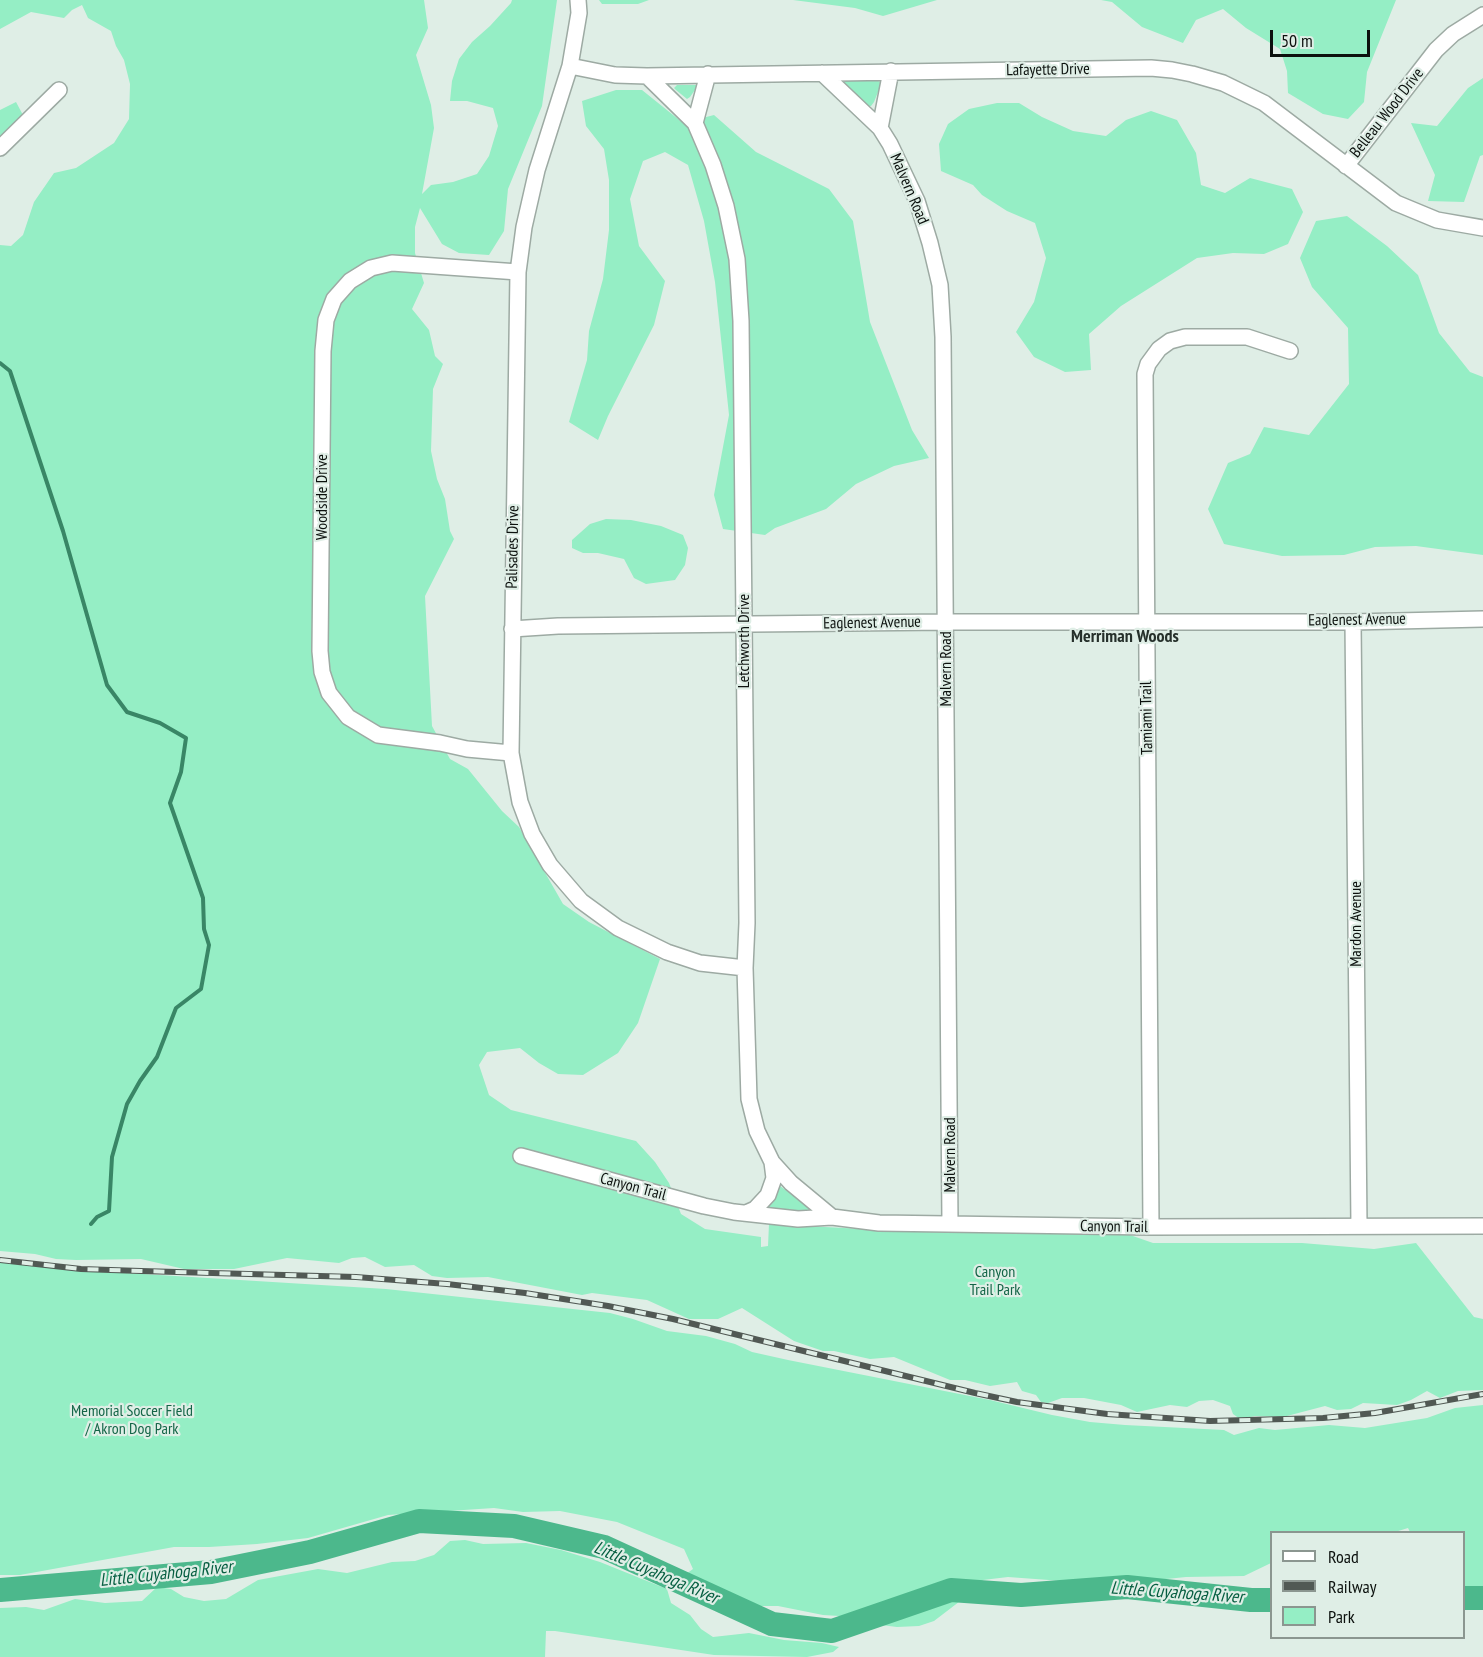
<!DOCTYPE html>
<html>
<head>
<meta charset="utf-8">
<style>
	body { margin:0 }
	#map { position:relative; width:1483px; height:1657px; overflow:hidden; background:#dfeee6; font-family:"PT Sans Narrow",sans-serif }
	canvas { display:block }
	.legend { position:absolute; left:1270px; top:1531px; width:195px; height:108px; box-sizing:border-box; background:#dfeee6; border:2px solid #8b9690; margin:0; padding:8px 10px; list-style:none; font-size:18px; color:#0c110e }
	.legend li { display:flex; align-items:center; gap:12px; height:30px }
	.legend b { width:30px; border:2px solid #8b9690 }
	.scale { position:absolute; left:1270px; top:30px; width:100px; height:27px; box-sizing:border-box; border:3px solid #0c110e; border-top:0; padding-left:8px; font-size:18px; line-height:21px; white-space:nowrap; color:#0c110e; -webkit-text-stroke:4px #dfeee6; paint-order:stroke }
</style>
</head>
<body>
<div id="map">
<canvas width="1483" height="1657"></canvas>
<ul class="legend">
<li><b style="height:8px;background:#fff"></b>Road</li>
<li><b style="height:8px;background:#515954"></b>Railway</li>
<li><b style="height:16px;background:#95eec5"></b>Park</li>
</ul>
<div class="scale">50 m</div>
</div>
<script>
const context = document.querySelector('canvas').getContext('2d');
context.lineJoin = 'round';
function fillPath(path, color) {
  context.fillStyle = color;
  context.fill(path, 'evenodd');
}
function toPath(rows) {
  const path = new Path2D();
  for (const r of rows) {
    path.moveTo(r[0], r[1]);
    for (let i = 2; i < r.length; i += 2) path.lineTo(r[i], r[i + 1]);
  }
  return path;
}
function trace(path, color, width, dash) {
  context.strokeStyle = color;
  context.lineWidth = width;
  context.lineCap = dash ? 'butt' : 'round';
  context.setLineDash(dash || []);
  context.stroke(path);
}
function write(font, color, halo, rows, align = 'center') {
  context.font = font + ' "PT Sans Narrow",sans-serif';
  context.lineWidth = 4.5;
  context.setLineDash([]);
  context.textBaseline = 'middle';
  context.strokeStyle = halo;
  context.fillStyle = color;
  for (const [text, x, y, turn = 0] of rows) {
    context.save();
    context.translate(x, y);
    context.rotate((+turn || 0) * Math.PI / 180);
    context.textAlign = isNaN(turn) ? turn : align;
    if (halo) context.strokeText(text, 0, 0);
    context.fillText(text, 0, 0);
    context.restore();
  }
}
fillPath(toPath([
	[0,0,424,0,428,28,416,55,431,105,434,128,422,194,431,185,453,182,477,174,489,156,498,126,493,108,467,101,450,101,452,81,459,59,472,42,490,26,511,3,512,0,557,0,542,106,508,189,504,231,489,255,459,253,442,244,420,208,415,227,415,253,424,283,412,309,429,330,435,356,443,364,433,389,431,451,437,479,445,499,450,531,454,539,425,596,432,726,450,759,468,769,502,811,519,827,563,904,589,922,660,959,638,1023,618,1053,583,1075,558,1074,539,1063,520,1048,487,1052,479,1065,489,1095,511,1110,636,1141,655,1162,669,1183,681,1214,705,1229,761,1237,761,1247,768,1246,769,1224,881,1230,1130,1235,1153,1243,1302,1243,1374,1249,1416,1243,1474,1317,1483,1319,1483,1390,1458,1391,1440,1398,1427,1391,1411,1400,1397,1405,1363,1403,1351,1409,1337,1410,1325,1406,1283,1417,1255,1416,1240,1419,1233,1414,1230,1406,1213,1400,1199,1401,1187,1407,1170,1405,1137,1412,1121,1405,1084,1398,1062,1398,1048,1403,1041,1402,1036,1395,1022,1391,1017,1382,990,1386,965,1380,950,1380,894,1357,870,1359,834,1351,823,1351,794,1341,742,1308,718,1319,689,1319,647,1300,592,1293,582,1295,488,1277,447,1278,432,1276,414,1265,385,1267,365,1257,352,1258,339,1263,287,1258,234,1269,184,1269,141,1259,76,1260,56,1259,35,1254,0,1251,0,245,11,246,23,235,34,202,54,173,76,168,114,143,129,119,130,84,124,60,116,46,111,31,88,18,82,5,72,10,64,18,31,12,0,29],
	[599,0,649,0,638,4,602,4],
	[793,0,937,0,883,16,855,8],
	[1101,0,1396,0,1367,72,1364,102,1348,119,1323,114,1288,93,1287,71,1280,49,1246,28,1223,9,1196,20,1183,43,1142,27,1112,2],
	[1483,78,1483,155,1480,156,1464,202,1428,201,1435,175,1411,123,1437,126,1468,88],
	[846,81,878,81,882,82,874,102,871,106,868,106,856,98,843,83],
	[677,85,696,85,697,87,690,97,687,99,676,90,674,88],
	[616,90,642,90,683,123,714,115,756,152,829,189,853,221,870,322,912,430,929,458,894,466,856,484,826,509,775,528,765,535,723,529,714,495,729,415,715,282,704,221,688,165,665,152,643,161,630,199,639,246,665,281,654,325,608,416,598,440,569,422,587,360,589,331,603,279,609,230,609,180,604,149,586,126,582,101],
	[16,102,24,117,0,143,0,110],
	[997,103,1019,103,1042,117,1073,131,1106,136,1126,120,1151,111,1177,120,1196,153,1201,185,1225,193,1250,178,1292,189,1303,212,1288,244,1264,254,1233,253,1197,258,1121,306,1089,334,1091,370,1065,372,1034,357,1016,332,1034,302,1046,258,1035,223,1007,211,982,195,973,185,941,171,939,144,948,124,969,109],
	[1347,216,1387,246,1418,275,1439,333,1470,372,1483,377,1483,555,1416,546,1375,547,1344,555,1282,556,1224,544,1208,509,1228,463,1250,454,1264,427,1309,435,1349,384,1348,328,1312,287,1300,258,1316,221],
	[606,519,631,520,661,526,683,535,688,548,685,565,675,580,646,584,634,578,624,559,598,553,583,553,572,548,572,540,590,524],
	[780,1186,809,1207,810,1213,767,1209],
	[0,1259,78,1270,386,1289,610,1313,633,1319,667,1331,706,1336,735,1344,752,1352,788,1360,990,1400,1052,1415,1090,1422,1125,1425,1224,1430,1234,1435,1259,1428,1275,1430,1329,1425,1365,1428,1427,1418,1455,1408,1483,1405,1483,1590,1464,1593,1464,1532,1410,1532,1408,1528,1395,1532,1272,1532,1271,1563,1244,1576,1186,1577,1127,1583,1076,1582,1008,1577,983,1580,968,1595,934,1621,919,1626,897,1627,881,1625,856,1617,823,1615,778,1606,748,1606,735,1602,683,1576,693,1569,684,1549,617,1522,560,1511,523,1512,494,1508,388,1515,308,1538,257,1544,209,1547,174,1547,20,1575,0,1575],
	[465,1540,483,1544,526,1543,561,1550,600,1562,667,1589,671,1603,690,1615,701,1629,713,1637,749,1633,784,1640,822,1643,839,1647,833,1652,807,1657,714,1655,555,1631,546,1631,545,1657,0,1657,0,1608,26,1607,44,1610,75,1599,105,1603,142,1601,157,1587,171,1589,184,1597,204,1601,226,1599,258,1580,318,1569,347,1573,392,1562,415,1561,434,1555,450,1541]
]), '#95eec5');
trace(toPath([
	[0,363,10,371,63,531,107,685,127,712,160,723,186,738,181,772,170,803,203,898,204,929,209,945,201,989,176,1008,157,1057,140,1081,127,1104,112,1157,109,1211,97,1217,91,1224]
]), '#398666', 4);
trace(toPath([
	[0,1590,211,1572,310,1552,419,1521,514,1526,604,1547,772,1624,832,1631,951,1590,1021,1595,1127,1587,1251,1600,1272,1600],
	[1464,1598,1483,1598]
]), '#4cb88c', 24);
const minor = toPath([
	[578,0,579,13,570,66,537,170,524,227,518,272,511,753,520,802,532,834,550,865,581,901,618,928,667,952,700,963,745,968],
	[570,66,615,75,647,76,1151,68,1172,70,1192,74,1223,83,1264,103,1396,203,1437,220,1483,228],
	[891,71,880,128,890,144,917,201,930,243,940,285,943,337,950,1223],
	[822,73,880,128],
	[708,74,695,123,713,165,726,206,737,259,741,321,747,923,745,968,749,1099,757,1131,772,1162,791,1183,832,1217],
	[647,76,695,123],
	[0,148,59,90],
	[1346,166,1436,50,1453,34,1483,15],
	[1353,622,1359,1226],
	[512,629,558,626,946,622,1353,622,1483,619],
	[511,753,467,749,440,743,378,735,348,717,329,693,322,672,320,651,323,351,326,320,334,299,350,281,371,268,392,263,518,272],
	[521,1156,704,1206,734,1212,798,1219,832,1217,879,1223,1151,1227,1483,1226],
	[746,1213,755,1209,768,1195,774,1178,772,1162],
	[1151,1227,1145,374,1148,364,1159,349,1170,341,1185,337,1247,337,1290,351]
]);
trace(minor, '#9daaa3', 18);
trace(minor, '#fff', 15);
const rail = toPath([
	[0,1260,81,1269,141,1271,356,1277,447,1284,525,1293,608,1306,673,1319,975,1393,1017,1402,1107,1414,1210,1421,1323,1418,1375,1413,1483,1394]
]);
trace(rail, '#515954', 6);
trace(rail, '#dfeee6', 4, [11]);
write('16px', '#0c110e', '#dfeee6', [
	["Lafayette Drive",1048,70,-1],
	["Belleau Wood Drive",1387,113,-52],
	["Malvern Road",909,189,67],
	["Woodside Drive",322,497,-90],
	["Palisades Drive",513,547,-89],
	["Eaglenest Avenue",1357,620,-1],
	["Eaglenest Avenue",872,623,-1],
	["Letchworth Drive",744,641,-90],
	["Malvern Road",946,669,-90],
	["Tamiami Trail",1147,718,-91],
	["Mardon Avenue",1356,924,-90],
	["Malvern Road",950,1155,-90],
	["Canyon Trail",633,1187,15],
	["Canyon Trail",1114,1227,1]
]);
write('16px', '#136547', '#dfeee6', [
	["Canyon",995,1272],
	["Trail Park",995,1290],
	["Memorial Soccer Field",132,1411],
	["/ Akron Dog Park",132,1429]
]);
write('bold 18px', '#26302b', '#dfeee6', [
	["Merriman Woods",1125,637]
]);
write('italic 18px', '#065e41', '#dfeee6', [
	["Little Cuyahoga River",656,1573,23],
	["Little Cuyahoga River",166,1574,-6],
	["Little Cuyahoga River",1177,1593,4]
]);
</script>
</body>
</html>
